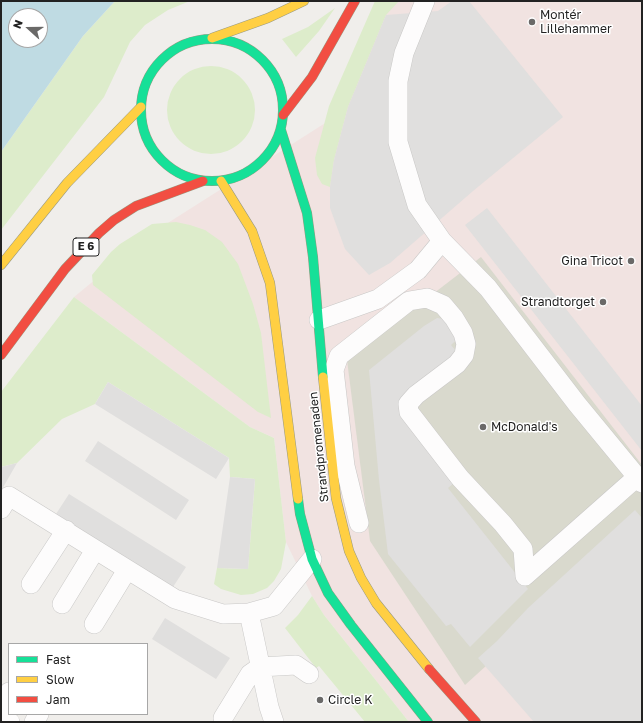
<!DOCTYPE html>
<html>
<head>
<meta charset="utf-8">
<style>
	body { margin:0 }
	#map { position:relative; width:643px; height:723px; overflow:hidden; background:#f0eeeb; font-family:"Golos Text",sans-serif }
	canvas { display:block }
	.frame { position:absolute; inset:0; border:2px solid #222; pointer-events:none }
	.legend { position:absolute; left:8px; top:643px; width:140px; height:72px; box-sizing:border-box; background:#fff; border:1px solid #a7a7a7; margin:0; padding:5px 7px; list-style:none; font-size:12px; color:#222 }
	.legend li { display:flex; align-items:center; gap:8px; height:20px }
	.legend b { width:20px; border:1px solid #a7a7a7 }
	.north { position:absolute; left:8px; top:8px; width:40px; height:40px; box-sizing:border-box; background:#fff; border:1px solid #a7a7a7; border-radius:50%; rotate:291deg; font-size:11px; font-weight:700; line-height:16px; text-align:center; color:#222 }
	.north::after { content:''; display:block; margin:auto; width:14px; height:18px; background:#6a6968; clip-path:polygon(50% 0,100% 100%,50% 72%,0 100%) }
</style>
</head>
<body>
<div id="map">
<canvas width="643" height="723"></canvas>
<div class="frame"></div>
<ul class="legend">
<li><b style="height:5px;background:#16e098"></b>Fast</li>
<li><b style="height:5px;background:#ffcf43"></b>Slow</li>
<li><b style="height:5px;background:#f24e42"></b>Jam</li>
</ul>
<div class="north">N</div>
</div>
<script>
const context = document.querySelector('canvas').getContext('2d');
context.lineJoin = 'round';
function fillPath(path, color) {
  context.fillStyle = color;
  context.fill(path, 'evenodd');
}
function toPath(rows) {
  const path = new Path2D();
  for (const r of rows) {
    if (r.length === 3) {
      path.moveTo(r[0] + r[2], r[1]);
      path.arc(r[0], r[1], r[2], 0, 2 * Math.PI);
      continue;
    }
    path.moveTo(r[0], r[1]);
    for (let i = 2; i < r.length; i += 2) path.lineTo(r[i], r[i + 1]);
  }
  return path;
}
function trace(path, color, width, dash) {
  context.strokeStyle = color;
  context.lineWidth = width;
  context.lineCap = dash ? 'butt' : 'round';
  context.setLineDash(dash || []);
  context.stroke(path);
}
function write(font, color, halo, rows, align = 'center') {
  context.font = font + ' "Golos Text",sans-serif';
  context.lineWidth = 3;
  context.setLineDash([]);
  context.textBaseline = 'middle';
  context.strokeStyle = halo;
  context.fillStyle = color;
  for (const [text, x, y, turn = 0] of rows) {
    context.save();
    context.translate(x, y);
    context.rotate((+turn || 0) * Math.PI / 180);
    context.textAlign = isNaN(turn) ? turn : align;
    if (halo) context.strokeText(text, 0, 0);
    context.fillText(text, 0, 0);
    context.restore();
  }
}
fillPath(toPath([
	[384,1,642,1,642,722,409,722,324,615,312,596,286,542,274,438,250,427,74,297,152,233,330,120]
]), '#f1e3e1');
fillPath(toPath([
	[481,257,642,465,642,524,465,685,370,541,347,360]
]), '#d9d9cd');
fillPath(toPath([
	[115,1,190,1,168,10,145,25,130,42,104,97,1,230,1,152,83,36],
	[375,1,399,1,386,15,348,107,334,160,330,187,322,184,317,175,315,158,329,106],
	[335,8,319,31,296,57,282,39,308,27],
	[211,110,44],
	[176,222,190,225,205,230,222,242,238,264,253,304,261,333,271,418,258,412,93,285,92,275,111,252,120,244,152,224],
	[74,297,250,427,274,438,286,542,281,569,274,581,267,588,253,594,241,595,221,589,214,584,217,568,248,569,255,479,230,477,229,458,108,382,95,404,62,419,17,463,1,467,1,392],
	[312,596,324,615,409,722,365,722,319,666,316,668,285,628,298,615]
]), '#ddeccb');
fillPath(toPath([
	[452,1,469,1,563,117,473,191,390,263,369,275,345,249,330,208,330,187,334,160,348,107,386,15,438,11],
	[487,208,642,406,642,451,465,225],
	[437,318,452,320,466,331,451,345,462,358,408,411,460,478,448,488,528,589,470,647,451,624,446,626,388,554,379,480,369,370,424,326],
	[108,382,229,458,216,479,95,404],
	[98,441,189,500,176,520,85,461],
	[17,463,1,491,1,467],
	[230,477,255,479,248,569,217,568],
	[69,494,186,567,173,587,56,514],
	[635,510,642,518,642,722,534,722,478,658,497,641,528,608],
	[165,618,230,658,216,679,152,639]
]), '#e0dfde');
fillPath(toPath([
	[1,1,115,1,83,36,1,152],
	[16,16,40,16,40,40,16,40]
]), '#bfdbe3');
const lane = toPath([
	[425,1,404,53,398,81,398,142,417,205,442,241],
	[319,320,378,299,418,270,442,241,488,288,577,404,642,483],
	[1,509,9,496,175,599,223,614,249,613,274,606,312,559],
	[359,523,345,466,334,370,339,356,409,301,427,298,443,305,454,318,463,333,466,344,464,355,457,364,416,395,408,404,409,412,460,478,503,524,523,549,525,576],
	[525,576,637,477],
	[31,584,66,530],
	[62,604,95,550],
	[249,613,269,707,274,722],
	[94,624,127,570],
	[1,706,9,692],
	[1,716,10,722],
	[223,718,250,674,260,667,296,665,309,674],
	[34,722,39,714]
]);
const fast = toPath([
	[212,110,71],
	[281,130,307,213,313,257,323,377],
	[298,499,300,514,312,559,328,593,351,625,428,722]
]);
const slow = toPath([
	[212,38,268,18,304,1],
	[221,181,252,231,270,283,298,499],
	[1,265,67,183,141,107],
	[323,377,336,498,349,551,361,578,376,603,429,669]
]);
const jam = toPath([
	[283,115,312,77,355,1],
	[1,355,65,269,99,233,114,220,136,206,203,181],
	[429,669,476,722]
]);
trace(lane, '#c9c8c7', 20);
trace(fast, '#999a82', 10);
trace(slow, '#999a82', 10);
trace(jam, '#999a82', 10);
trace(lane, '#fdfcfc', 19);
trace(fast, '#16e098', 9);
trace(slow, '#ffcf43', 9);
trace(jam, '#f24e42', 9);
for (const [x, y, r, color] of [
	[532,22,4,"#6a6968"],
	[631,261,4,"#6a6968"],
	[603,302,4,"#6a6968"],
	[483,427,4,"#6a6968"],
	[320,700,4,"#6a6968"]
]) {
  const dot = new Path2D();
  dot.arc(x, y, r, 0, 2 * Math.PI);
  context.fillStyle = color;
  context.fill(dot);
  trace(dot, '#fff', 1.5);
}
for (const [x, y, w] of [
	[86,247,26]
]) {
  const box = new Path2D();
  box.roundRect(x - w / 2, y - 9, w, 18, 3);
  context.fillStyle = '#fff';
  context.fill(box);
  trace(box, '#222', 1);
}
write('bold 11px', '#222', null, [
	["E 6",86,247]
]);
write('12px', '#222', '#fff', [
	["Montér",540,15],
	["Lillehammer",540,29],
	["Gina Tricot",623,261,"right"],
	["Strandtorget",595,302,"right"],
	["McDonald's",491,427],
	["Circle K",328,700]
], 'left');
write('12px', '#222', '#fff', [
	["Strandpromenaden",319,447,-96]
]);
</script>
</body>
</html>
